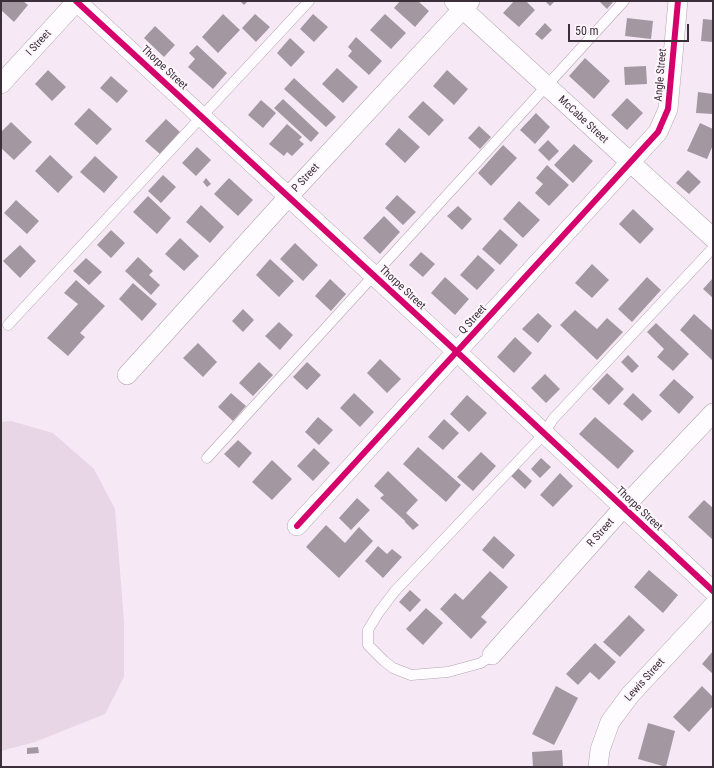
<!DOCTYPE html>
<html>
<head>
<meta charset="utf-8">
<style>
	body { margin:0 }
	#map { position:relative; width:714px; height:768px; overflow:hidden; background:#f6e9f5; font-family:"Roboto Condensed",sans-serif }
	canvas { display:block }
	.frame { position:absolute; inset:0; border:2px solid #3b2f39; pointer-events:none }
	.scale { position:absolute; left:568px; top:24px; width:121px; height:18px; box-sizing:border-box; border:2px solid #3b2f39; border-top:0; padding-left:5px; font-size:12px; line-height:14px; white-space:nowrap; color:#3b2f39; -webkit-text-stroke:3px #fdf7fc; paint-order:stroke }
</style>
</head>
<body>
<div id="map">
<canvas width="714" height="768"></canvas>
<div class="frame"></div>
<div class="scale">50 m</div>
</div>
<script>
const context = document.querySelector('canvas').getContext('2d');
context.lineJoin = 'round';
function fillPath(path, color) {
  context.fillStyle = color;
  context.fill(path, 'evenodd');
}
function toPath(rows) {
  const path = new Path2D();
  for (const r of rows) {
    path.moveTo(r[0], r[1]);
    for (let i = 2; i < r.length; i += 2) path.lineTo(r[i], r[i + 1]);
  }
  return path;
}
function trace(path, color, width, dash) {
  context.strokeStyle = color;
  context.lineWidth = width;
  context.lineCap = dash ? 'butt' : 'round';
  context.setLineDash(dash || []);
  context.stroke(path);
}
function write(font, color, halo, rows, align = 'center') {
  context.font = font + ' "Roboto Condensed",sans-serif';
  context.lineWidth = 4;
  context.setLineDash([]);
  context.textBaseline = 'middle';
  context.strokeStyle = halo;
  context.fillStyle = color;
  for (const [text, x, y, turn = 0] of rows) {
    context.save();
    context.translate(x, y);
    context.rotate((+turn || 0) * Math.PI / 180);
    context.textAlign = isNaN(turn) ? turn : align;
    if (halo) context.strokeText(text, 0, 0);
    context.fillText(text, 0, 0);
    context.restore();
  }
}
fillPath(toPath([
	[11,421,53,433,94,469,115,509,124,621,124,677,105,714,35,742,1,751,1,422]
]), '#e8d5e5');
fillPath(toPath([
	[1,1,23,1,28,5,14,22,1,10],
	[240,1,248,1,244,5],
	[400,1,418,1,429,11,415,27,394,8],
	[514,1,526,1,535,10,519,27,503,13],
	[545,1,555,1,550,6],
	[599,1,614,1,607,9],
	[223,14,240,30,218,53,202,37],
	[255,14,270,27,256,42,242,28],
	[313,14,328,27,314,42,300,29],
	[385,14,406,33,391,49,370,30],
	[627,18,653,21,651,39,625,36],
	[703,19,713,20,713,42,701,41],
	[545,23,552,30,542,40,535,34],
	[155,26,175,45,164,57,144,38],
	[356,37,382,61,369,75,348,56,352,51,348,47],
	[290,38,305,52,291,67,277,53],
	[197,45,227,73,213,89,188,67,195,59,189,53],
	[585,58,610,81,594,99,569,76],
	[646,66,647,84,625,85,624,67],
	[337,68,358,87,343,103,322,84],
	[48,70,66,87,52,101,35,84],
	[447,70,468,89,454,105,433,86],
	[111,76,128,91,117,103,100,88],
	[294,78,336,117,326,127,284,89],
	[698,92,713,94,713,114,696,113],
	[627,98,643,113,627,130,611,115],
	[283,99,319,133,311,142,274,108],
	[261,100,276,113,263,128,248,115],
	[423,101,444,120,429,136,408,117],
	[89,108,112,129,97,145,74,124],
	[536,113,550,127,535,144,520,130],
	[166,119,180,132,160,154,145,141],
	[11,122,32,142,14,160,1,148,1,132],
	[700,123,713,129,713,145,707,159,687,151],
	[287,124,302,137,299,140,304,144,292,156,287,152,284,156,269,144],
	[479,126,491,137,480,149,468,138],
	[399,128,420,147,405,163,385,144],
	[548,140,559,151,549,161,538,150],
	[574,144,593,161,573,183,554,165],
	[503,145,517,158,491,186,478,173],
	[197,147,211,160,196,176,182,163],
	[50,155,73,177,58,193,35,171],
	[95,156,118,177,104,193,80,172],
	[547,165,569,185,549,206,535,193,543,184,536,178],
	[688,170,701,182,689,194,676,183],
	[163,175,176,187,161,203,148,191],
	[206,178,211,184,207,187,203,182],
	[229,178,253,200,238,216,214,194],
	[397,195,416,212,403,225,385,208],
	[148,196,171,218,157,234,133,212],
	[16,200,39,221,27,234,4,213],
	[519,201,540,220,523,238,503,219],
	[201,205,224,227,210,243,186,222],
	[458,206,472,219,462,230,447,216],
	[633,209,654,229,640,244,619,224],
	[384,216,400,232,380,254,363,238],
	[500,229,518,245,500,265,482,249],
	[111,230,125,243,111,258,97,245],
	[180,238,199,256,184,271,165,254],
	[295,243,318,265,303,281,280,259],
	[20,245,36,261,20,278,3,261],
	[421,252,435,264,423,277,409,265],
	[478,255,495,270,477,290,460,275],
	[138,257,153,271,149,275,160,285,151,295,125,271],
	[86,258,102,272,89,285,73,271],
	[270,259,294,281,279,297,256,275],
	[592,264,609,280,592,298,575,283],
	[445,277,469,299,455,315,431,293],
	[647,277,661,290,632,322,618,309],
	[713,278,713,298,703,289],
	[330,279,346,294,331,311,315,296],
	[76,280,105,306,80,333,85,337,68,356,47,338,78,304,64,293],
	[133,283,157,304,142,321,119,299],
	[243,309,254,320,243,332,232,321],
	[575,310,597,329,607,318,623,332,597,360,560,325],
	[538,313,552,326,538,343,522,329],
	[694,314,713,331,713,358,712,360,680,330],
	[279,322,293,335,280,350,265,336],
	[656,323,689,354,673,371,657,357,664,349,647,332],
	[515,337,532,353,514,373,497,357],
	[198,343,217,362,203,377,183,358],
	[628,355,639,366,632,373,621,362],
	[380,359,401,379,387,393,367,373],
	[259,362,273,375,253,396,239,383],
	[307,362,321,375,307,390,293,377],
	[607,373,624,389,609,405,592,389],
	[545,374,560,389,546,403,531,388],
	[674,379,694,397,679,414,659,395],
	[231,393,246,406,233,421,218,407],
	[354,393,374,412,360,427,340,408],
	[633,393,652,411,642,421,623,404],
	[467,395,487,413,469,432,450,414],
	[318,417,333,430,319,445,305,432],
	[595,417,634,451,618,469,579,434],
	[444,419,459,433,443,450,428,437],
	[238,440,252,453,239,468,224,454],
	[418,447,461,485,446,502,403,464],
	[314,448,330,463,313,481,297,466],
	[481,452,496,466,473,491,457,477],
	[541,458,551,467,540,478,531,469],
	[272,460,292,479,272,500,252,482],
	[517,467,532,481,525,489,510,475],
	[388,471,418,500,406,513,419,525,413,530,405,522,405,521,380,498,384,495,374,486],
	[560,473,573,486,553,507,540,495],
	[357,498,370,510,351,530,339,518],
	[704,500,713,508,713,540,688,517],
	[326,525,345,543,359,527,373,541,339,578,306,547],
	[494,536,515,555,503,569,482,550],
	[378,546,387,554,392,549,402,557,383,578,365,561],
	[649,570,678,595,663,613,634,587],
	[490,571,508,587,481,617,487,622,471,639,440,609,455,593,463,600],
	[410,590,421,600,410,612,399,602],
	[426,608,443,623,423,645,406,629],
	[629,615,645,630,620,657,603,642],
	[595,643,616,662,599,680,590,672,578,685,566,674],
	[713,651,713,674,702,664],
	[556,686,578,698,554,745,532,734],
	[702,686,713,697,713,706,689,732,673,717],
	[648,723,675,731,666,767,638,759],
	[38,747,39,753,27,754,27,748],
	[562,750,563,767,533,767,532,752]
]), '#a398a1');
const lane = toPath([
	[8,325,309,1],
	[207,458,624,1],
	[492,655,481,663,448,672,411,675,393,668,384,661,368,645,368,630,379,612,395,591,544,434,553,419,713,248]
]);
const street = toPath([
	[76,1,457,352,713,591],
	[454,1,713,238],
	[1,84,77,1],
	[127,375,289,196,470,1],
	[297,526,658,132,668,109,678,1],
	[492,655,623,508,713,413],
	[598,767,600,750,610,722,630,695,713,606]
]);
trace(lane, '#b0a5af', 11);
trace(street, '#b0a5af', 20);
trace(lane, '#fefcfe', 10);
trace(street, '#fefcfe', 19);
trace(toPath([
	[76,1,457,352,713,591],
	[297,526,658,132,668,109,678,1]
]), '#d6006c', 6);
write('11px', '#3b2f39', '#fdf7fc', [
	["I Street",39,43,-47],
	["Thorpe Street",164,68,43],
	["Angle Street",661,75,-85],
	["McCabe Street",583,120,43],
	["P Street",306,178,-47],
	["Thorpe Street",402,288,43],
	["Q Street",473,320,-48],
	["Thorpe Street",639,509,43],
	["R Street",601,533,-48],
	["Lewis Street",645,680,-48]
]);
</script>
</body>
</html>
